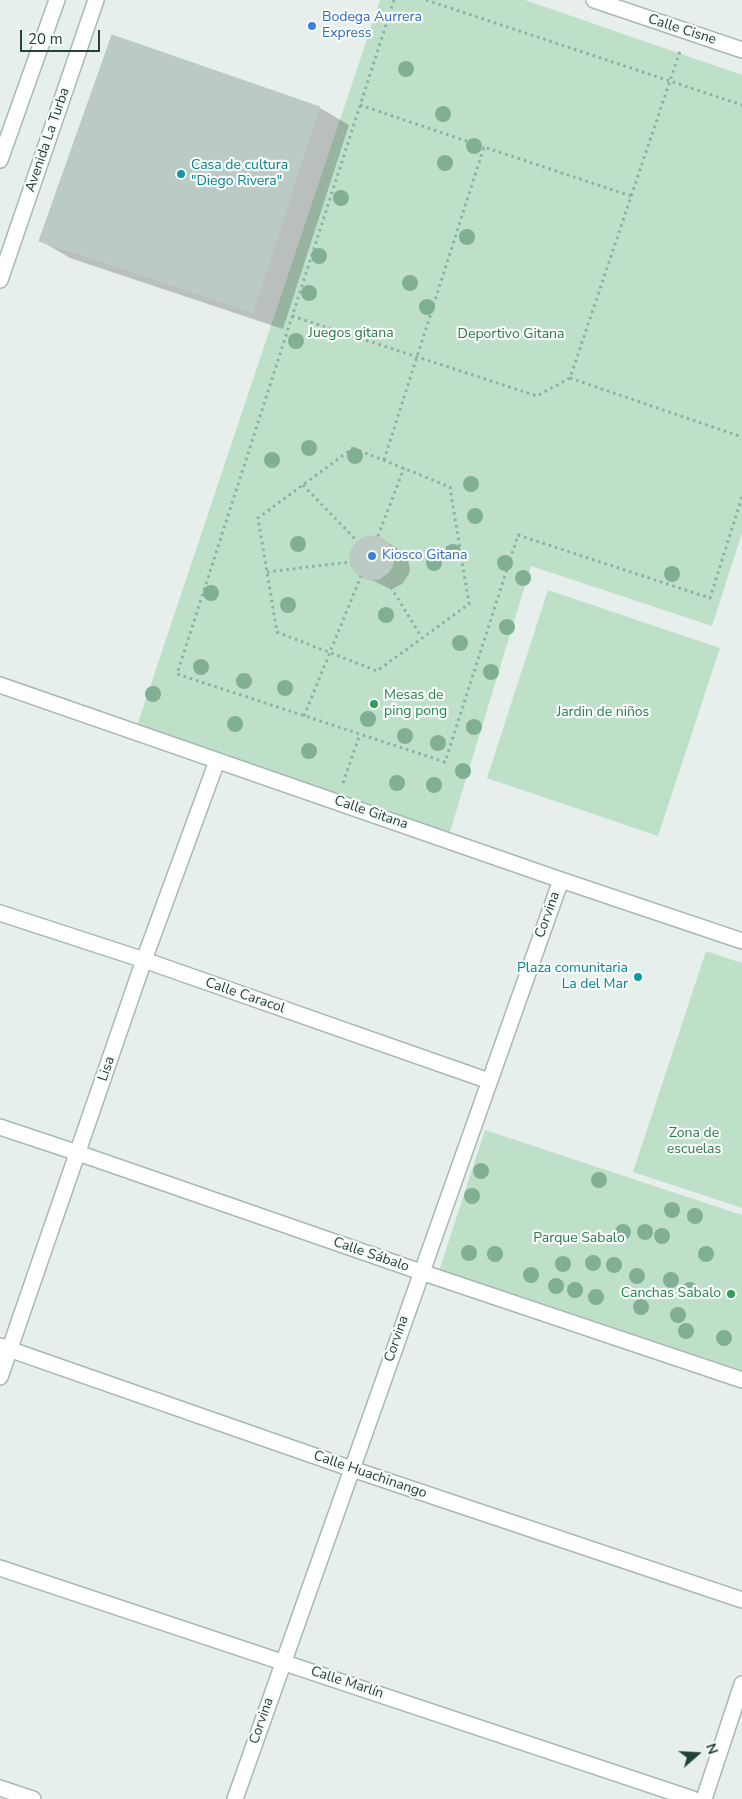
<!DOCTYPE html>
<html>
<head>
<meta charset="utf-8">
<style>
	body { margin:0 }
	#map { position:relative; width:742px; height:1799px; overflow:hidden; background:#e6efeb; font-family:"Nunito Sans",sans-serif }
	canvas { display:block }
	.north { position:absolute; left:672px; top:1729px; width:50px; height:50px; -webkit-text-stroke:4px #f7fbf9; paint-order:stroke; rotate:71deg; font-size:14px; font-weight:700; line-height:20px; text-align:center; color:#24423a }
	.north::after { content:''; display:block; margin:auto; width:18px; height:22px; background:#24423a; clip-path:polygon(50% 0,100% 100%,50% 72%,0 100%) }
	.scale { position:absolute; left:20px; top:30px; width:80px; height:22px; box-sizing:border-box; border:2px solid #24423a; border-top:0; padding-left:6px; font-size:15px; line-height:18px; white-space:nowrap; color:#24423a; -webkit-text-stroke:4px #f7fbf9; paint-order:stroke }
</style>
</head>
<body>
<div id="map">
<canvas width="742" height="1799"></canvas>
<div class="north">N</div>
<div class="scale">20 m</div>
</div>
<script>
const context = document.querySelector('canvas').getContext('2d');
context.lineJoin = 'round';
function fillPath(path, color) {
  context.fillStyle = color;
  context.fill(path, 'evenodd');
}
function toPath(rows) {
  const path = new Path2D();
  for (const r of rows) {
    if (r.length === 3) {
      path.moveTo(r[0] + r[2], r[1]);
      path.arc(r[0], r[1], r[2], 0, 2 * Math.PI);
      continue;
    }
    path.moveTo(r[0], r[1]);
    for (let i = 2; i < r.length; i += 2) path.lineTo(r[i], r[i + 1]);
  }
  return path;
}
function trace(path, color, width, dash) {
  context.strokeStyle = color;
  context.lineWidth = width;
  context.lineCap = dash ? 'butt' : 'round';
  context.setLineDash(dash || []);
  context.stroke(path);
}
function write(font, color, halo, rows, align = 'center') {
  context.font = font + ' "Nunito Sans",sans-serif';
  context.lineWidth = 4.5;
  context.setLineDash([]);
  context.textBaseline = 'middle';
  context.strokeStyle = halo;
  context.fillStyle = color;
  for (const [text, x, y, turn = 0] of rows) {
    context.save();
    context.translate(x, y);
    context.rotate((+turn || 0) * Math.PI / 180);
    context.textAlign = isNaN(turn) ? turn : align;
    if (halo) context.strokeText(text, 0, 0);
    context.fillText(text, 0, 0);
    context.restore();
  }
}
fillPath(toPath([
	[380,0,525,0,742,75,742,533,712,626,531,566,448,838,135,732],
	[548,590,720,648,658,836,487,778],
	[706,951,742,963,742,1208,633,1172],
	[485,1130,742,1215,742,1372,439,1271]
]), '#bfe0c8');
fillPath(toPath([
	[112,36,320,108,349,125,283,329,70,258,41,241],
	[370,537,377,537,384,540,406,554,410,568,409,574,402,584,394,588,388,588,358,573,354,568,351,554,358,542]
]), '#0003');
const building = toPath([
	[112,35,320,107,253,313,39,241,112,35],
	[372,558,22]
]);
fillPath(building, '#bbcac4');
trace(building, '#b8c9c2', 1);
const minor = toPath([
	[0,913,144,960,489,1081],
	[0,1127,78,1153,421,1272,742,1380],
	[0,1346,352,1469,742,1600],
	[0,1377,144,960,217,761],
	[0,1568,693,1799],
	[0,1788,33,1799],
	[235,1799,561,880],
	[704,1799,742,1684]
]);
const tertiary = toPath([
	[594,0,742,50],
	[0,685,561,880,742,941]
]);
const secondary = toPath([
	[0,160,57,0],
	[0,280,96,0]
]);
trace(minor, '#a8b8b2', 18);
trace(tertiary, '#a8b8b2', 18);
trace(secondary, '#a4bbb3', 18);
trace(toPath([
	[394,0,177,674,445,762,518,535,710,598,742,497],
	[426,0,742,105],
	[360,105,484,147],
	[292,316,537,396,570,378,680,51],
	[570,378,742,437],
	[353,448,450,487,469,604,377,671,277,632,258,518,353,448],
	[384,460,484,147,631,196],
	[303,485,357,541],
	[378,536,404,468],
	[395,558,460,545],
	[267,572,350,562],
	[384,576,422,638],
	[304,716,361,576],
	[343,783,360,734]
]), '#86b3a5', 3, [2.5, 4]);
trace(minor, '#fff', 15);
trace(tertiary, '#fff', 15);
trace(secondary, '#fff', 15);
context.fillStyle = '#80af93';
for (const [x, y] of [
	[406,69],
	[443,114],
	[474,146],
	[445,163],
	[341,198],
	[467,237],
	[319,256],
	[410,283],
	[309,293],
	[427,307],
	[296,341],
	[309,448],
	[355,456],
	[272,460],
	[471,484],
	[475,516],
	[298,544],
	[453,552],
	[434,563],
	[505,563],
	[672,574],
	[523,578],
	[211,593],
	[288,605],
	[386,615],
	[507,627],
	[460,643],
	[201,667],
	[491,672],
	[244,681],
	[285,688],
	[153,694],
	[368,719],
	[235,724],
	[474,727],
	[405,736],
	[438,743],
	[309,751],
	[463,771],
	[397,783],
	[434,785],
	[481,1171],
	[599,1180],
	[472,1196],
	[672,1210],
	[695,1216],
	[623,1232],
	[645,1232],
	[662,1236],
	[469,1253],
	[495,1254],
	[706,1254],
	[593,1263],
	[563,1264],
	[614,1265],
	[531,1275],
	[637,1276],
	[671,1280],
	[556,1286],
	[575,1290],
	[690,1290],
	[596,1297],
	[641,1307],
	[678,1315],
	[686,1331],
	[724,1338]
]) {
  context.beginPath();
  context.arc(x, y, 8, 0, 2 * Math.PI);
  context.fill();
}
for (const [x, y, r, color] of [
	[312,26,5,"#3f7fe0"],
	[181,174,5,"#0f9aa8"],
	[372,556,5,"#3f7fe0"],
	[374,704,5,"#2e9e5b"],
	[638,977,5,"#0f9aa8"],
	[731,1294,5,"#2e9e5b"]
]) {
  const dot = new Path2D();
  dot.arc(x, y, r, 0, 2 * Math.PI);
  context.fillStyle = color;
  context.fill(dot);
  trace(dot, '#f7fbf9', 2);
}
write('14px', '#366cbe', '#f7fbf9', [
	["Bodega Aurrera",322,18],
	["Express",322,34],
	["Kiosco Gitana",382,556]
], 'left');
write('14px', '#24423a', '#f7fbf9', [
	["Calle Cisne",682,30,18],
	["Avenida La Turba",48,140,-71],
	["Calle Gitana",371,813,19],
	["Corvina",548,915,-70],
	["Calle Caracol",245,996,19],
	["Lisa",107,1069,-71],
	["Calle Sábalo",371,1255,19],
	["Corvina",397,1339,-71],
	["Calle Huachinango",370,1475,19],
	["Calle Marlín",347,1683,18],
	["Corvina",262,1721,-71]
]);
write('14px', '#0d838f', '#f7fbf9', [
	["Casa de cultura",191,166],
	["\"Diego Rivera\"",191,182],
	["Plaza comunitaria",628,969,"right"],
	["La del Mar",628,985,"right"]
], 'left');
write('14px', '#2d7a4b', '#f7fbf9', [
	["Juegos gitana",351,334],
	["Deportivo Gitana",511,335],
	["Jardin de niños",603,713],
	["Zona de",694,1134],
	["escuelas",694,1150],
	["Parque Sabalo",579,1239]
]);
write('14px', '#27864d', '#f7fbf9', [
	["Mesas de",384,696],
	["ping pong",384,712],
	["Canchas Sabalo",721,1294,"right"]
], 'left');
</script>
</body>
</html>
